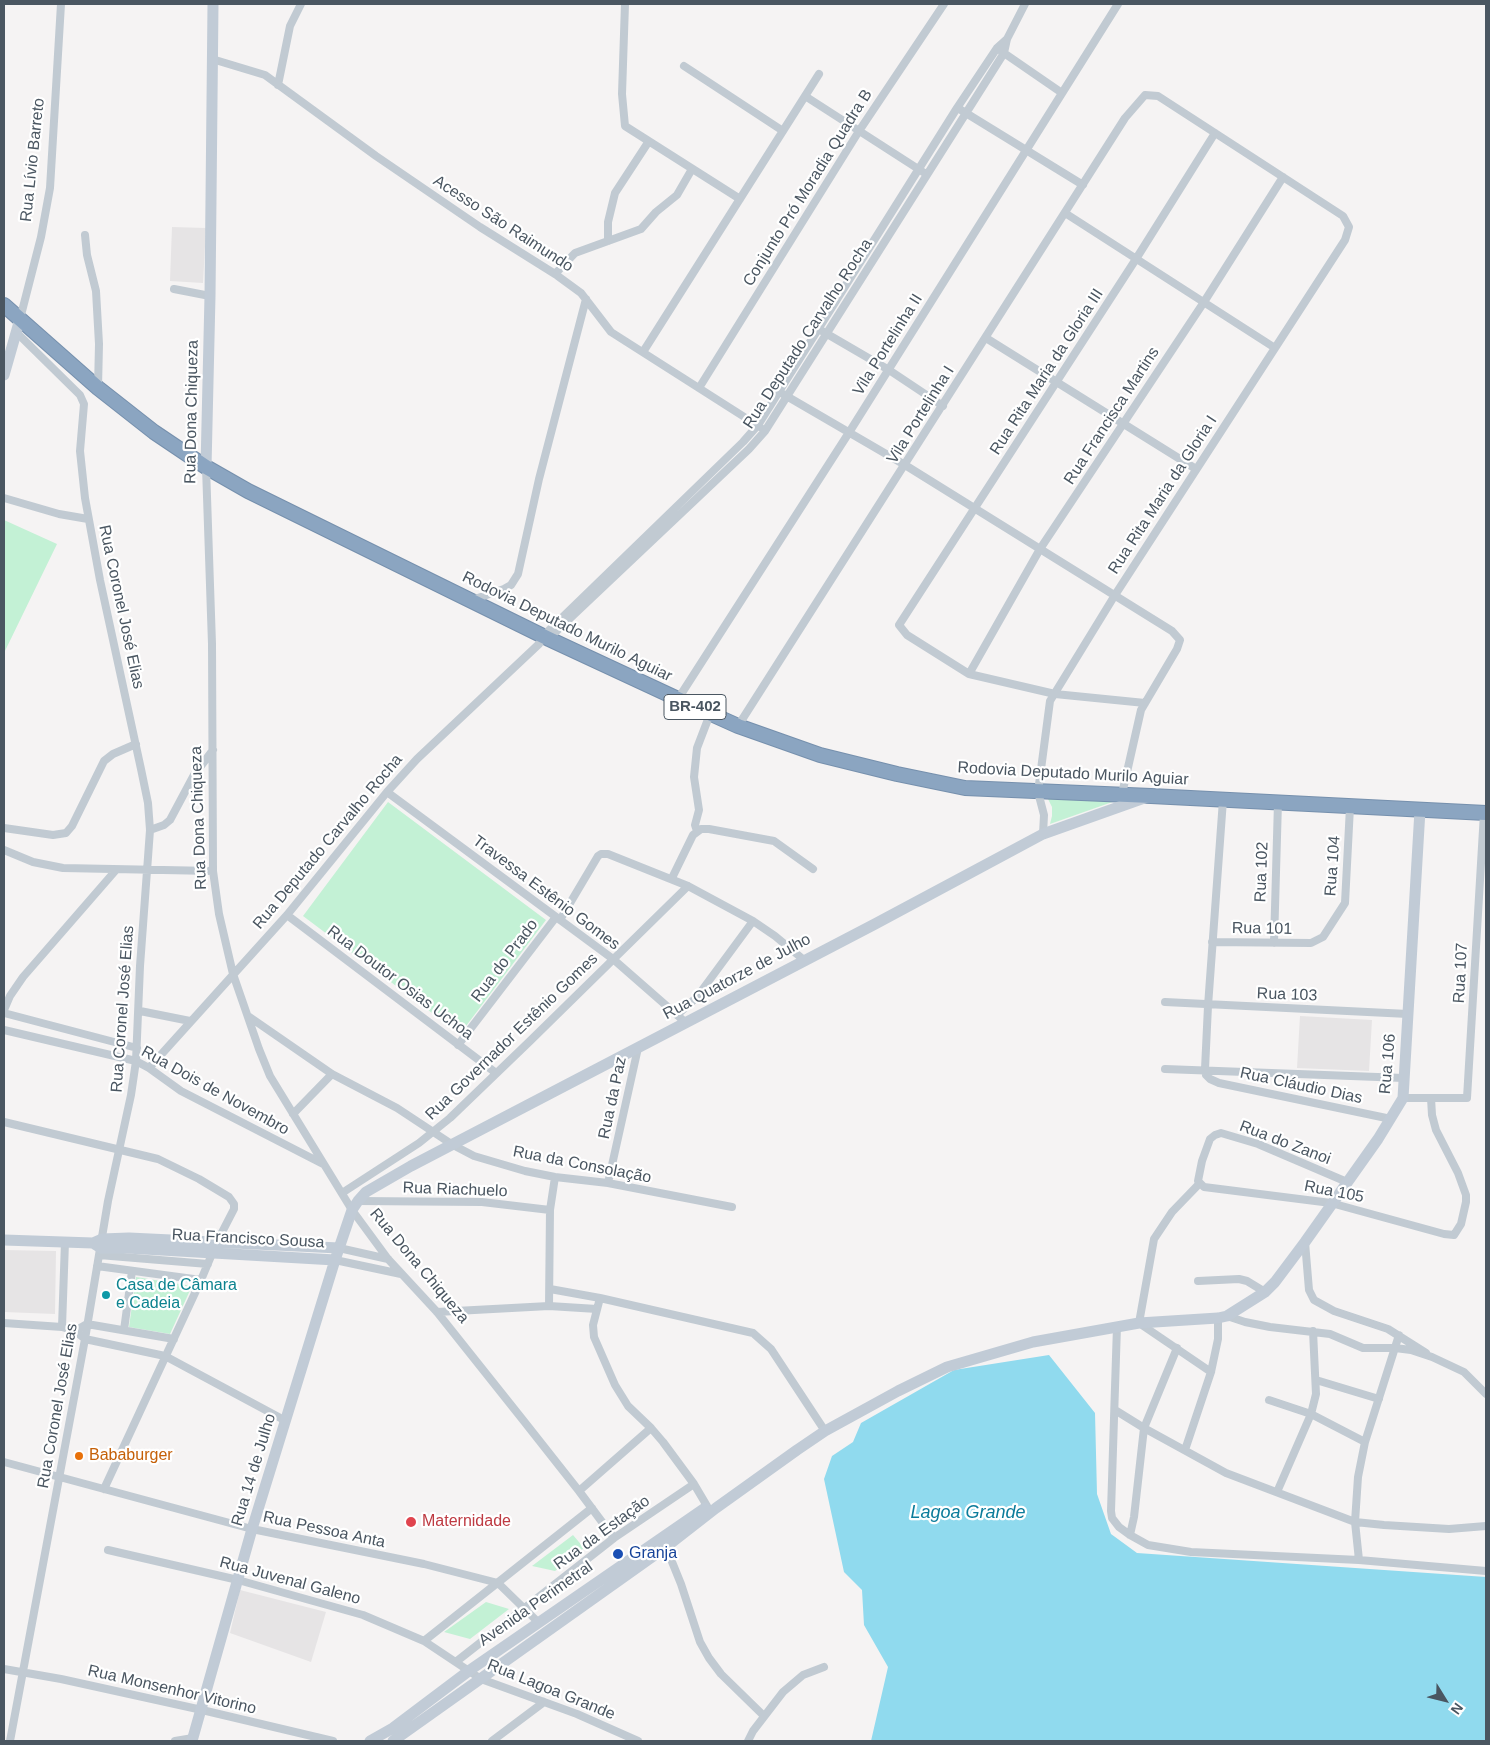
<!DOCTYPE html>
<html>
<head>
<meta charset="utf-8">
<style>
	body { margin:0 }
	#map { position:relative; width:1490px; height:1745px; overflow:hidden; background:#f5f3f3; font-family:Arial,sans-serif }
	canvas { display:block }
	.frame { position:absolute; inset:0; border:5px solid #4a5661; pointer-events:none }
	.north { position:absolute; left:1420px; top:1675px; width:50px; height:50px; -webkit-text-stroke:4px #fff; paint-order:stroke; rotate:126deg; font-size:14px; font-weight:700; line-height:20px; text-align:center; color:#4a5661 }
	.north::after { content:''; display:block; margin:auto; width:18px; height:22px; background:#4a5661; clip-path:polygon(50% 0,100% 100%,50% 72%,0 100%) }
</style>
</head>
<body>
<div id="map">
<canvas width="1490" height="1745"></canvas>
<div class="frame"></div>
<div class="north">N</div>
</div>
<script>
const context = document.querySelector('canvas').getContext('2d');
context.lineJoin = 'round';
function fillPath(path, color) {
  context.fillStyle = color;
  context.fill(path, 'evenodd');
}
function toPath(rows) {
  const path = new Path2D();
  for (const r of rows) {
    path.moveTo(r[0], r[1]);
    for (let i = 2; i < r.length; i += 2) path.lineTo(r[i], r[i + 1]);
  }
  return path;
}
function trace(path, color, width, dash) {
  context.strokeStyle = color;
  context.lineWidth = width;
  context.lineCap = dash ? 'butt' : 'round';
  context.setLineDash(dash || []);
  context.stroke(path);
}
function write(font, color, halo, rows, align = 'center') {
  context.font = font + ' Arial,sans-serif';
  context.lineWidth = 4.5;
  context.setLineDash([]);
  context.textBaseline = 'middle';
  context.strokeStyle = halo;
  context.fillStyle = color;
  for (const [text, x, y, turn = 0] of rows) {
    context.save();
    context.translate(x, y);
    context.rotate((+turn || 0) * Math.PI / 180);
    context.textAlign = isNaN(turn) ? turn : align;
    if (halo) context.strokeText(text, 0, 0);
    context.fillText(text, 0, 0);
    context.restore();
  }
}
fillPath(toPath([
	[172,227,206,228,203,283,170,281],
	[1300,1016,1372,1020,1369,1071,1297,1068],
	[4,1250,56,1251,55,1314,4,1312],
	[240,1590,326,1612,311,1662,230,1633]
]), '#e6e4e5');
fillPath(toPath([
	[4,520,57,544,4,653],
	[1046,795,1118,800,1050,824,1052,816,1052,807],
	[388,802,546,920,460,1034,303,916],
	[136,1277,192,1286,170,1334,129,1327],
	[573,1535,584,1548,555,1571,532,1566],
	[486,1602,509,1609,470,1639,444,1632]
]), '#c3f1d5');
fillPath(toPath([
	[1049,1355,1095,1413,1097,1494,1111,1534,1137,1553,1486,1577,1486,1741,871,1741,888,1667,864,1625,862,1590,844,1572,824,1479,832,1456,853,1442,861,1423,954,1370]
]), '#90daee');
const highway = toPath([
	[4,305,98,388,154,432,206,467,248,491,549,639,678,699,738,726,820,755,897,774,965,788,1151,796,1486,813]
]);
trace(highway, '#7690ad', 16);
trace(toPath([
	[625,4,622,94,625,126,740,199],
	[1001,51,1062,93],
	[212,59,265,75,376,156,480,227,555,274,581,293,611,332,760,427],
	[684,66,783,131],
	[278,85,290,26,301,4],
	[805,96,923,172],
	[961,110,1083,185],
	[1065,213,1275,348],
	[85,235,87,255,96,291,99,344,98,388],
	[608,241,608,222,615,193,649,141],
	[555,274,575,253,641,229,656,212,677,195,692,169],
	[174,289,210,296],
	[20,319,41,237,50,188,61,4],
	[822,331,889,370,943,406],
	[986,338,1196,469],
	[643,352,819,74],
	[699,388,859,131,944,4],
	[783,394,905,465,1172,631,1180,640,1177,649,1141,710,1122,794],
	[206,467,212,644,213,871,219,914,233,974,259,1049,270,1076,352,1210,388,1259,437,1312,523,1420,579,1491,614,1538],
	[4,498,59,514,88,519],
	[472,600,504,589,511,585,518,574,539,479,586,299],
	[547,640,749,449,765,431,1004,53,1007,39,1025,4],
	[969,674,1040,549,1204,302,1283,177],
	[678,699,850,431,1118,4],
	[1145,703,1055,694,969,674,907,635,899,625,1136,259,1215,133],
	[738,726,1125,118,1145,95,1158,96,1343,216,1349,227,1345,240,1115,595,1050,701,1038,792,1044,815,1043,834],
	[387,792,613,959,685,1022],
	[1223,800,1208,1006,1205,1069,1206,1075,1210,1079,1219,1083,1391,1119],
	[4,828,53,835,66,833,72,826,104,761,113,754,136,744],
	[150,830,164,825,170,820,194,775,213,750],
	[697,831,695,825,699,810,694,777,697,748,710,714],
	[4,850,33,862,63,868,213,871],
	[672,878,693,835,701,829,709,829,774,841,813,869],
	[287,915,496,1073],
	[560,920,598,856,601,854,608,854,688,886,753,921,775,936,804,960],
	[1212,942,1311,943,1323,937,1345,903,1350,807],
	[1274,943,1278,802],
	[1165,1002,1408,1014],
	[4,1010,10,996,23,977,116,870],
	[140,1011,190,1021],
	[4,1013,137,1048],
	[677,1015,697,997,753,921],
	[248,1016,332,1074,397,1108,453,1145,474,1156,525,1171,555,1177,608,1183,732,1207],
	[4,1030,136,1061,149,1068,181,1091,323,1164],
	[458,1045,556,917],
	[149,1068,287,915,387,792,417,759,539,644,544,635,743,442,758,425,957,108,997,48,1007,39],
	[1165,1069,1404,1078],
	[1403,1098,1467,1098,1484,813],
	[293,1114,332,1074],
	[4,1122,158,1159,199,1179,229,1197,234,1204,234,1209,217,1242,201,1280,104,1489],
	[1347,1182,1258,1144,1221,1133,1215,1135,1210,1139,1202,1161,1198,1181,1204,1187,1331,1203,1444,1234,1454,1235,1461,1224,1466,1202,1466,1195,1458,1173,1436,1130,1432,1115,1431,1098],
	[608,1183,638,1048],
	[1199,1184,1172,1212,1154,1239,1139,1323,1211,1372],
	[342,1193,419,1143,450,1118,530,1041,688,886],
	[358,1201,482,1202,550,1210],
	[1305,1242,1309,1290,1314,1300,1334,1311,1388,1329,1426,1353],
	[339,1248,388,1259],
	[99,1255,208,1264],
	[335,1260,401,1274],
	[97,1266,201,1280],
	[1198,1281,1239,1279,1247,1281,1265,1292],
	[550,1289,600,1298,753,1333,771,1349,825,1431],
	[600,1298,593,1325,594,1337,615,1385,628,1406,651,1428,663,1442,694,1484,707,1506],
	[549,1306,550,1210,555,1177],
	[437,1312,549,1306,597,1309],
	[1227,1316,1245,1322,1270,1327,1330,1334,1363,1348,1395,1348,1411,1350,1432,1357,1464,1372,1486,1394],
	[4,1323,62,1327,75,1331,85,1339,165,1356,286,1421],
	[1117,1326,1111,1511,1112,1518,1119,1527,1130,1535,1148,1545,1191,1552,1359,1560,1486,1571],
	[62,1327,65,1242],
	[124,1330,132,1271],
	[75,1331,87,1324,174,1339],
	[1316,1380,1379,1399],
	[1269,1400,1311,1414,1365,1442],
	[1115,1410,1144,1428,1226,1473,1355,1522,1384,1525,1449,1529,1486,1526],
	[1185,1450,1211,1372,1218,1339,1218,1318],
	[4,1462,252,1529,424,1564,498,1583,538,1622],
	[579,1491,651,1428],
	[1277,1492,1311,1414,1316,1394,1313,1331],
	[1130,1535,1134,1517,1144,1428,1177,1348],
	[666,1547,681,1584,700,1642,709,1658,721,1674,764,1716],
	[108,1550,238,1580,363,1615,424,1641,481,1679,577,1714,638,1741],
	[1359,1560,1355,1522,1358,1477,1365,1442,1399,1335],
	[424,1641,592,1508],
	[457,1661,614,1538,694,1484],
	[4,1669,61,1679,202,1710,333,1741],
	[10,1741,85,1339,108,1201,131,1095,136,1061,140,966,150,830,148,803,141,769,100,580,85,498,80,451,84,404,80,395,16,332],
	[175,1741,193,1738],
	[492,1741,544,1702],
	[748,1741,753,1731,783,1692,803,1675,824,1667]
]), '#c1cad2', 8);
trace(toPath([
	[4,375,20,319],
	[206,467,210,296,213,4],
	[4,1240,93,1243,102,1239,129,1238,339,1248],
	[93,1243,101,1248,127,1248,335,1260],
	[192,1741,252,1529,335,1260,352,1210,358,1201,366,1192,411,1166,875,924,1043,834,1147,797],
	[370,1741,393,1728,470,1670,705,1508],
	[393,1741,666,1547,716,1508,797,1450,825,1431,898,1391,947,1367,1033,1342,1139,1323,1218,1318,1227,1316,1265,1292,1275,1282,1305,1242,1378,1139,1403,1098,1420,810]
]), '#c1cbd6', 11);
trace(highway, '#8ba5c1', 14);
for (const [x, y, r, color] of [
	[106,1295,5,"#0f9aa8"],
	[79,1456,5,"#e8710a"],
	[411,1522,6,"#e0444e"],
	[618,1554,6,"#1a4fb4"]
]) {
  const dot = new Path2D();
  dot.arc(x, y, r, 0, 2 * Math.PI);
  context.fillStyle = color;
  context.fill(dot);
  trace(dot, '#fff', 2);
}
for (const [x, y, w] of [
	[695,707,62]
]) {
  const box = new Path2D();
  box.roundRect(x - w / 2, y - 12.5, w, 25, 4);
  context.fillStyle = '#fff';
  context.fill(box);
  trace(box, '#4a5661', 1);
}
write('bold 15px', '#4a5661', null, [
	["BR-402",695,707]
]);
write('16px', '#4a5661', '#fff', [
	["Rua Lívio Barreto",33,160,-84],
	["Conjunto Pró Moradia Quadra B",808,188,-58],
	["Acesso São Raimundo",503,224,33],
	["Rua Deputado Carvalho Rocha",808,334,-57],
	["Vila Portelinha II",888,345,-58],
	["Rua Rita Maria da Gloria III",1047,372,-57],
	["Rua Dona Chiqueza",192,412,-89],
	["Vila Portelinha I",921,415,-58],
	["Rua Francisca Martins",1112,416,-57],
	["Rua Rita Maria da Gloria I",1163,495,-57],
	["Rua Coronel José Elias",121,607,78],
	["Rodovia Deputado Murilo Aguiar",567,627,26],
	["Rodovia Deputado Murilo Aguiar",1073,774,3],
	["Rua Dona Chiqueza",199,818,-92],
	["Rua Deputado Carvalho Rocha",328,842,-50],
	["Rua 104",1333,866,-86],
	["Rua 102",1262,872,-88],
	["Travessa Estênio Gomes",546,893,37],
	["Rua 101",1262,929,1],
	["Rua do Prado",505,961,-53],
	["Rua 107",1461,973,-87],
	["Rua Quatorze de Julho",737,977,-28],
	["Rua Doutor Osias Uchoa",400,983,37],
	["Rua 103",1287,995,2],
	["Rua Coronel José Elias",123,1009,-86],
	["Rua Governador Estênio Gomes",512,1037,-44],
	["Rua 106",1388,1064,-85],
	["Rua Cláudio Dias",1301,1086,12],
	["Rua Dois de Novembro",215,1091,29],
	["Rua da Paz",613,1098,-78],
	["Rua do Zanoi",1285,1143,21],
	["Rua da Consolação",582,1165,11],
	["Rua Riachuelo",455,1190,2],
	["Rua 105",1334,1192,11],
	["Rua Francisco Sousa",248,1239,3],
	["Rua Dona Chiqueza",419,1266,50],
	["Rua Coronel José Elias",58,1406,-80],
	["Rua 14 de Julho",254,1470,-73],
	["Rua Pessoa Anta",324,1530,12],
	["Rua da Estação",602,1533,-36],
	["Rua Juvenal Galeno",290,1581,15],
	["Avenida Perimetral",536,1604,-35],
	["Rua Monsenhor Vitorino",172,1690,13],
	["Rua Lagoa Grande",551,1690,22]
]);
write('16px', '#0d838f', '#fff', [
	["Casa de Câmara",116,1286],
	["e Cadeia",116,1304]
], 'left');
write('16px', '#c56008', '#fff', [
	["Bababurger",89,1456]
], 'left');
write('16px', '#be3a42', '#fff', [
	["Maternidade",422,1522]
], 'left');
write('16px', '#164399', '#fff', [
	["Granja",629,1554]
], 'left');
write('italic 18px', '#0c7c9b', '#fff', [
	["Lagoa Grande",968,1513]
]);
</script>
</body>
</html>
